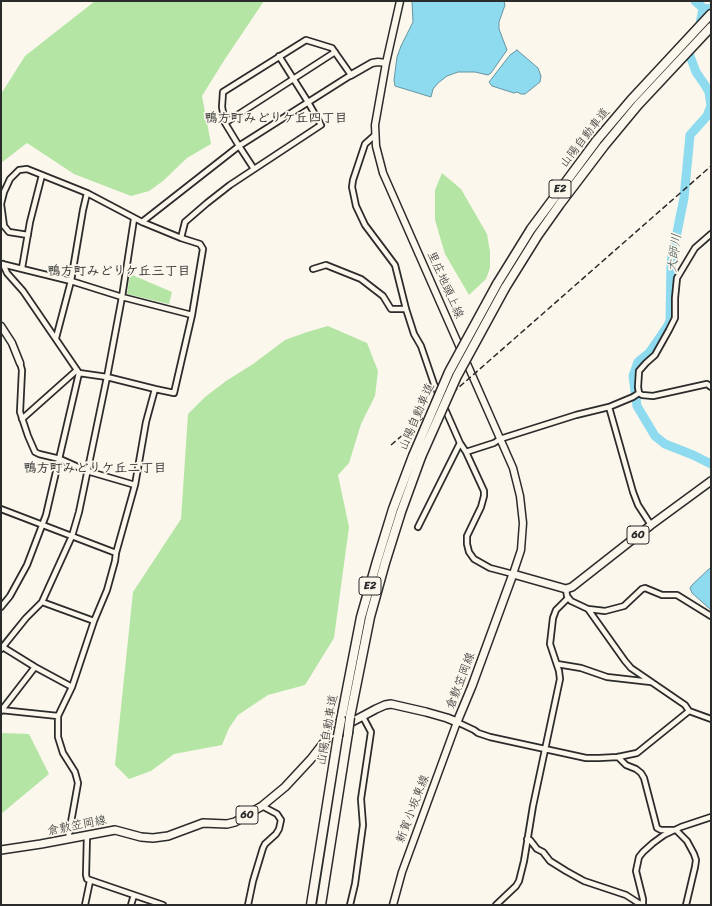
<!DOCTYPE html>
<html>
<head>
<meta charset="utf-8">
<style>
	body { margin:0 }
	#map { position:relative; width:712px; height:906px; overflow:hidden; background:#fbf7ec; font-family:Sriracha,sans-serif }
	canvas { display:block }
	.frame { position:absolute; inset:0; border:2px solid #2b2b2b; pointer-events:none }
</style>
</head>
<body>
<div id="map">
<canvas width="712" height="906"></canvas>
<div class="frame"></div>
</div>
<script>
const context = document.querySelector('canvas').getContext('2d');
context.lineJoin = 'round';
function fillPath(path, color) {
  context.fillStyle = color;
  context.fill(path, 'evenodd');
}
function toPath(rows) {
  const path = new Path2D();
  for (const r of rows) {
    path.moveTo(r[0], r[1]);
    for (let i = 2; i < r.length; i += 2) path.lineTo(r[i], r[i + 1]);
  }
  return path;
}
function trace(path, color, width, dash) {
  context.strokeStyle = color;
  context.lineWidth = width;
  context.lineCap = dash ? 'butt' : 'round';
  context.setLineDash(dash || []);
  context.stroke(path);
}
function write(font, color, halo, rows, align = 'center') {
  context.font = font + ' Sriracha,"Klee One",sans-serif';
  context.lineWidth = 3.5;
  context.setLineDash([]);
  context.textBaseline = 'middle';
  context.strokeStyle = halo;
  context.fillStyle = color;
  for (const [text, x, y, turn = 0] of rows) {
    context.save();
    context.translate(x, y);
    context.rotate((+turn || 0) * Math.PI / 180);
    context.textAlign = isNaN(turn) ? turn : align;
    if (halo) context.strokeText(text, 0, 0);
    context.fillText(text, 0, 0);
    context.restore();
  }
}
fillPath(toPath([
	[95,1,264,1,225,59,202,96,211,144,187,158,163,181,149,191,131,196,74,174,27,143,1,163,1,94,25,56],
	[442,173,461,189,487,234,490,252,490,268,486,279,469,295,445,254,435,220,435,190],
	[130,274,172,292,169,304,127,294],
	[328,326,367,343,378,371,375,396,361,424,349,463,338,475,349,527,334,638,305,685,268,695,238,715,229,728,222,745,174,754,151,771,129,779,115,765,133,592,181,519,188,414,205,397,226,381,253,364,285,340,307,332],
	[3,733,29,734,49,774,1,814,1,734]
]), '#b4e5a5');
const water = toPath([
	[412,1,504,1,505,5,499,22,499,29,507,50,491,73,488,75,475,72,458,72,447,76,438,83,433,89,431,97,395,86,394,80,397,57,401,46,413,22,412,1],
	[517,50,538,68,541,76,540,82,525,94,521,94,517,92,514,93,492,86,489,82,510,55,517,50],
	[711,567,711,610,692,593,690,588,692,585,711,567]
]);
fillPath(water, '#8edaee');
trace(water, '#6694a0', 1);
trace(toPath([
	[695,1,703,8,708,9,711,8],
	[703,8,699,29,690,41,687,48,696,72,705,85,709,92,711,106,707,116,690,135,684,198,671,262,670,321,667,327,649,353,638,362,633,376,637,406,655,436,665,444,693,455,711,464]
]), '#8edaee', 9);
const street = toPath([
	[225,123,335,52],
	[375,135,365,144,353,180,352,187,356,206,365,225,395,265,406,309,414,334,421,346,434,384,460,443,466,452,484,491,484,496,481,507,467,536,467,544,469,552,474,559,490,568,513,574],
	[142,222,239,146,351,75,332,48,306,40,223,92,222,107,225,123,239,146,254,169],
	[28,235,9,232,4,226,1,204,4,192,10,179,19,170,27,169,87,193,142,222,181,238,200,244,203,249,192,315,174,393,155,389,107,377,79,373],
	[181,238,185,222,207,203,230,185,321,125,308,102,279,56],
	[2,264,71,281,122,297,192,315],
	[22,268,30,222,42,175],
	[313,269,326,265,361,279,383,296,391,309,406,309],
	[56,338,71,281,83,210,87,193],
	[20,363,22,370,20,412,28,436,35,452,39,454,60,459,87,471,135,485],
	[639,393,638,387,639,371,646,363,655,355,669,330,675,318,675,298,677,278,695,248,711,234],
	[609,407,633,492,638,505,651,525],
	[22,419,77,370],
	[466,452,494,443,500,439,576,415,609,407,633,397,639,393,642,395,653,396,707,384,711,387],
	[1,509,116,553],
	[418,527,460,443],
	[566,589,567,596,571,601,588,609,625,661,631,668,685,705,689,711,711,719],
	[42,602,94,621],
	[1,607,10,596,27,565,46,515,79,373,23,291,7,273,3,264],
	[588,609,605,611,624,606,642,589,645,588,662,595,677,595,711,616],
	[1,646,35,667,72,687],
	[1,649,26,618,42,602,72,536,79,512,107,377,122,297,134,219],
	[557,664,581,668,607,677,651,682],
	[1,710,58,716],
	[1,711,35,667],
	[457,722,474,730,478,733,490,737,586,758,599,758,618,757,637,753,689,711],
	[618,757,626,765,636,769,641,773,644,778,657,828,661,830,676,830,687,841,694,854,696,860,695,867,686,905],
	[87,835,86,875,87,879,163,905],
	[68,839,78,783,75,772,63,753,58,737,58,716,72,687,94,621,107,590,115,561,116,553,135,485,146,422,155,389],
	[527,839,530,840,537,849,543,852,550,861,566,871,584,881,626,895,640,904,643,903,643,899,636,871,639,857,643,852,653,843,664,835,681,827,711,817],
	[85,905,90,881],
	[131,905,134,895],
	[248,905,253,881,263,848,265,844,276,834,279,829,281,820,277,814,262,806],
	[350,905,355,884,363,825,361,799,371,732,363,717],
	[496,905,516,886,519,881,524,861,533,806,560,679,559,671,550,644,553,618,556,610,568,598]
]);
const secondary = toPath([
	[400,1,386,63,375,125,376,146,383,173,513,468,520,496,523,523,521,550,513,574],
	[351,75,372,63,378,62,386,63],
	[1,326,12,343,20,363],
	[393,905,402,872,457,722]
]);
const primary = toPath([
	[1,850,41,844,115,830,141,837,153,838,168,836,203,823,227,824,235,822,262,806,285,787,311,759,328,737,335,731,376,709,385,705,391,704,426,712,447,718,457,722,472,686,513,574,566,589,572,587,651,525,711,481]
]);
const highway = toPath([
	[497,284,531,229,597,140,631,100,711,14],
	[505,288,538,235,560,204,604,146,638,105,711,27],
	[350,717,370,617,385,563,401,512,421,457],
	[341,720,361,617,377,561,393,509,413,456],
	[311,905,338,736],
	[321,905,348,733]
]);
trace(street, '#2b2b2b', 8);
trace(secondary, '#2b2b2b', 9);
trace(primary, '#2b2b2b', 10);
trace(highway, '#2b2b2b', 11);
trace(street, '#fbf7ec', 4.5);
trace(secondary, '#fbf7ec', 6);
trace(primary, '#fbf7ec', 7);
trace(highway, '#fbf7ec', 8);
trace(toPath([
	[391,445,465,382,711,166]
]), '#2b2b2b', 1.5, [6, 3]);
const highwayBridge = toPath([
	[413,456,449,372,497,284],
	[421,457,457,376,505,288],
	[348,733,350,717],
	[338,736,341,720]
]);
trace(highwayBridge, '#2b2b2b', 11, []);
trace(highwayBridge, '#fbf7ec', 8);
for (const [x, y, w] of [
	[560,189,22],
	[638,535,22],
	[370,586,22],
	[247,815,22]
]) {
  const box = new Path2D();
  box.roundRect(x - w / 2, y - 9, w, 18, 3);
  context.fillStyle = '#fbf7ec';
  context.fill(box);
  trace(box, '#2b2b2b', 1);
}
write('bold 11px', '#2b2b2b', null, [
	["E2",560,189],
	["60",638,535],
	["E2",370,586],
	["60",247,815]
]);
write('12px', '#2b2b2b', '#fbf7ec', [
	["山陽自動車道",585,138,-52],
	["里庄地頭上線",445,285,66],
	["山陽自動車道",417,417,-67],
	["倉敷笠岡線",461,681,-69],
	["山陽自動車道",328,730,-80],
	["新賀小坂東線",413,809,-69],
	["倉敷笠岡線",77,826,-11]
]);
write('bold 13px', '#2b2b2b', '#fbf7ec', [
	["鴨方町みどりケ丘四丁目",276,119],
	["鴨方町みどりケ丘三丁目",119,272],
	["鴨方町みどりケ丘二丁目",95,469]
]);
write('italic 13px', '#44575c', '#fbf7ec', [
	["大師川",675,253,-82]
]);
</script>
</body>
</html>
